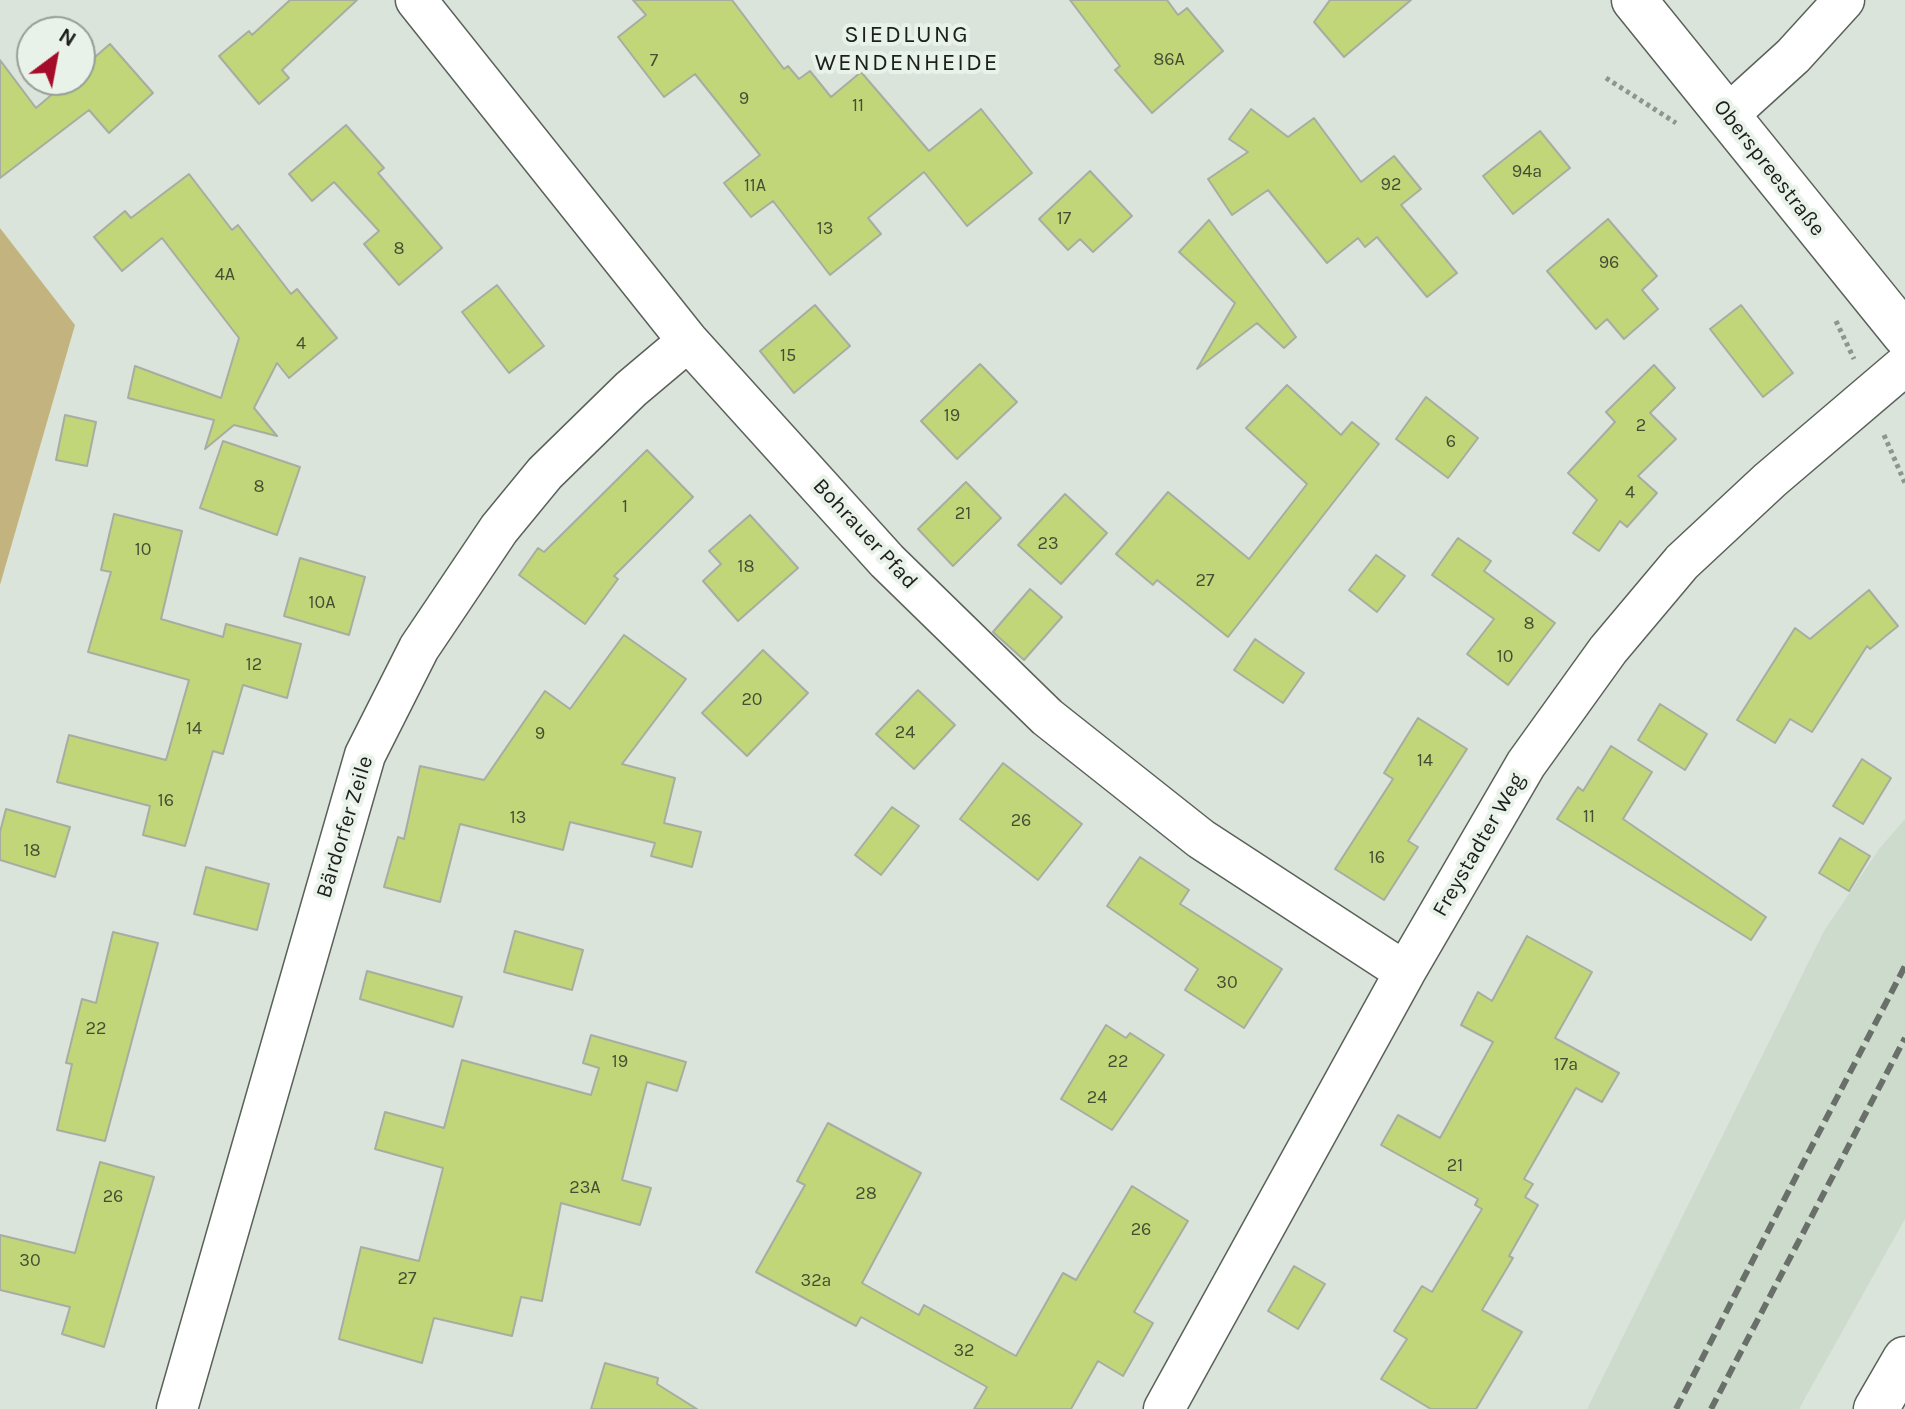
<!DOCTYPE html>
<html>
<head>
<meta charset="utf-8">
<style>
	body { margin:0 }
	#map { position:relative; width:1905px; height:1409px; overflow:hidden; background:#dbe4db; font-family:Karla,sans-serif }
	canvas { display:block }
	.north { position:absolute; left:16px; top:16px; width:80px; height:80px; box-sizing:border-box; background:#e9f2e8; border:2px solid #979e96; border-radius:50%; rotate:32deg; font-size:22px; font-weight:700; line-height:32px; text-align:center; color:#1c1f1c }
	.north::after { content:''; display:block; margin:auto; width:28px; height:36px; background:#a60c2a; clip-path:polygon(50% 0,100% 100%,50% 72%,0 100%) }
</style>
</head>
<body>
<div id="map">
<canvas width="1905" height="1409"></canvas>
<div class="north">N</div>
</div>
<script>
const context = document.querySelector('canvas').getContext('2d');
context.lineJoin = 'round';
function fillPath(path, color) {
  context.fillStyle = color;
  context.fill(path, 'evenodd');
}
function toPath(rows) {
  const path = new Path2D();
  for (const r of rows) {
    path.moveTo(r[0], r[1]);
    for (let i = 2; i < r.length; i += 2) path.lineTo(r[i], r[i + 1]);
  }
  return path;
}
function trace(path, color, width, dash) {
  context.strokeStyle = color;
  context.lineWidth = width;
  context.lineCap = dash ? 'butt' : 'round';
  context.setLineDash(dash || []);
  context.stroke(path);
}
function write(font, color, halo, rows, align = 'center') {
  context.font = font + ' Karla,sans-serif';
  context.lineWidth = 8;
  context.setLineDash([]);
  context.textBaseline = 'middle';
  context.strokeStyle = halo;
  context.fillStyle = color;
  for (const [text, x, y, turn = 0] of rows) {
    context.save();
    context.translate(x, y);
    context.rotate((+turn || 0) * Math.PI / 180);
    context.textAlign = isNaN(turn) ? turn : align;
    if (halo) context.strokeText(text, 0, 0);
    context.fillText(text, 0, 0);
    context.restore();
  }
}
fillPath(toPath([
	[1905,819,1905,1219,1799,1409,1587,1409,1824,931,1879,849]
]), '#cddbcc');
fillPath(toPath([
	[0,228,75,325,0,585]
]), '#c3b47f');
const building = toPath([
	[290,0,357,0,282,70,289,78,259,104,219,56,249,31,252,35,290,0],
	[633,0,732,0,784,69,788,66,799,79,810,71,831,97,861,72,929,151,981,109,1032,173,967,226,924,172,868,218,881,234,830,275,773,201,751,217,724,183,760,155,695,74,664,97,618,37,646,15,633,0],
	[1070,0,1167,0,1178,15,1187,8,1223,51,1152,113,1115,70,1120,66,1070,0],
	[1330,0,1411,0,1344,57,1314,22,1330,0],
	[110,44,153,93,109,133,89,110,0,178,0,60,36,108,69,80,80,80,80,70,110,44],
	[1251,109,1288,137,1314,118,1361,182,1394,156,1421,189,1401,205,1457,273,1427,297,1377,237,1365,247,1358,238,1327,263,1268,190,1232,215,1208,179,1248,152,1229,139,1251,109],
	[346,125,384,168,378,173,442,248,399,285,364,244,379,231,334,182,312,201,289,174,346,125],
	[1540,131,1570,168,1513,214,1483,176,1540,131],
	[1090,171,1132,216,1093,252,1080,239,1068,250,1039,219,1090,171],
	[189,174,232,230,238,225,291,294,297,289,337,338,289,378,277,363,254,408,277,436,234,425,205,449,214,420,128,398,135,366,221,398,239,338,162,238,122,271,94,237,125,211,131,218,189,174],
	[1608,219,1657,276,1642,290,1658,309,1624,339,1607,319,1596,329,1547,271,1608,219],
	[1209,220,1296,337,1284,348,1257,323,1197,369,1235,303,1179,252,1209,220],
	[497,285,544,346,509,373,462,312,497,285],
	[815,305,850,346,794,393,760,351,815,305],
	[1741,305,1793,373,1763,397,1710,329,1741,305],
	[980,364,1017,402,957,459,921,421,980,364],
	[1654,365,1675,388,1650,413,1676,439,1638,476,1657,493,1627,527,1620,521,1599,551,1573,533,1597,500,1568,473,1615,422,1606,412,1654,365],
	[1287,385,1341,435,1352,422,1379,444,1228,637,1157,580,1153,585,1116,554,1168,492,1249,559,1307,484,1246,428,1287,385],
	[1426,397,1478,438,1448,478,1396,439,1426,397],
	[65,415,96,422,87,466,56,460,65,415],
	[223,441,300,467,277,535,200,508,223,441],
	[647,450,693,497,614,576,618,579,585,624,519,575,538,548,544,552,647,450],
	[966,482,1001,518,953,566,918,529,966,482],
	[1065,494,1107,533,1061,584,1018,545,1065,494],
	[114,514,182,531,161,619,223,637,226,624,301,644,287,698,243,685,223,754,213,751,185,846,143,835,150,806,57,782,69,735,166,760,189,680,88,652,111,572,101,570,114,514],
	[750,515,798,568,738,621,703,581,721,564,709,551,750,515],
	[1458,538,1491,561,1484,571,1555,623,1508,685,1467,654,1494,619,1432,575,1458,538],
	[1376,555,1405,576,1377,612,1349,590,1376,555],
	[300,558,365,577,349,635,284,616,300,558],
	[1030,589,1062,617,1024,660,993,632,1030,589],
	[1869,590,1898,626,1870,649,1867,646,1812,732,1790,719,1775,743,1737,720,1795,628,1810,639,1869,590],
	[624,635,686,679,622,764,675,778,664,823,701,832,692,867,651,856,655,843,570,822,563,850,460,824,440,902,384,887,398,837,404,839,420,766,484,780,545,691,570,709,624,635],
	[1255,639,1304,673,1283,703,1234,670,1255,639],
	[763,650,808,693,747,756,702,713,763,650],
	[918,690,955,725,914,769,876,734,918,690],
	[1660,704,1707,734,1685,770,1638,740,1660,704],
	[1418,718,1467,749,1408,841,1418,847,1384,900,1335,869,1393,779,1384,773,1418,718],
	[1611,746,1652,772,1623,819,1766,917,1751,940,1557,819,1578,787,1583,791,1611,746],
	[1862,759,1891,778,1863,824,1833,806,1862,759],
	[1003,763,1082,824,1038,880,960,819,1003,763],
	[892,807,919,826,881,875,855,855,892,807],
	[6,809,70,827,55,877,0,860,0,832,6,809],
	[1840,838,1870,856,1849,891,1819,873,1840,838],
	[1140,857,1189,890,1180,904,1282,969,1244,1028,1185,990,1198,969,1107,906,1140,857],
	[206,867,269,884,257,930,194,914,206,867],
	[515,931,583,950,572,990,504,972,515,931],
	[113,932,158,943,105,1141,57,1130,72,1064,66,1063,82,999,96,1003,113,932],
	[1527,936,1592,972,1555,1038,1619,1073,1602,1102,1576,1088,1524,1179,1533,1184,1525,1197,1538,1205,1509,1256,1513,1258,1482,1310,1522,1332,1476,1409,1431,1409,1381,1379,1407,1339,1394,1331,1422,1286,1432,1292,1482,1209,1475,1205,1478,1199,1381,1145,1398,1115,1440,1138,1493,1042,1461,1025,1478,992,1492,1001,1527,936],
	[367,971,462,997,453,1027,360,999,367,971],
	[1106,1025,1126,1038,1130,1033,1164,1055,1112,1130,1061,1099,1106,1025],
	[591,1035,686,1062,677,1091,647,1082,622,1180,651,1188,640,1225,561,1203,542,1301,521,1297,512,1336,434,1318,422,1363,339,1339,361,1247,419,1261,443,1168,375,1149,385,1112,444,1128,462,1060,591,1095,599,1068,583,1063,591,1035],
	[828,1123,921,1173,862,1283,919,1315,924,1305,1016,1356,1063,1273,1076,1280,1132,1186,1188,1221,1134,1312,1153,1323,1123,1376,1098,1361,1071,1409,974,1409,987,1387,861,1317,856,1326,756,1272,805,1185,797,1181,828,1123],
	[100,1162,154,1177,104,1347,62,1334,70,1307,0,1290,0,1235,75,1253,100,1162],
	[1294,1266,1325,1284,1298,1329,1268,1311,1294,1266],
	[605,1363,658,1378,657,1384,697,1409,591,1409,605,1363]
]);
fillPath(building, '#c0d679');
trace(building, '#a8aca1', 2);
const minor = toPath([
	[416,0,688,341,887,561,1047,717,1201,839,1405,972],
	[1728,115,1793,56,1844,0],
	[177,1409,365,755,419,648,499,529,545,473,631,389,688,341],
	[1164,1409,1405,972,1526,764,1608,650,1682,562,1770,480,1905,365]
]);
const secondary = toPath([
	[1634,0,1905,335]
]);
const trunk = toPath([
	[1876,1409,1905,1359]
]);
trace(minor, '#5a615a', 43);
trace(secondary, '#5a615a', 47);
trace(trunk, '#5a615a', 47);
trace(toPath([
	[1606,78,1676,123],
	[1836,321,1854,359],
	[1884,435,1905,483]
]), '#8e948e', 5, [4, 4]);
trace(minor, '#fff', 40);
trace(secondary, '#fff', 44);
trace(trunk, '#fff', 44);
trace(toPath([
	[1676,1409,1905,966],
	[1711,1409,1905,1038]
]), '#696f69', 6, [12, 6]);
write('18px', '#454d33', null, [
	["86A",1169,60],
	["7",654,61],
	["9",744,99],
	["11",858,106],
	["94a",1527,172],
	["92",1391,185],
	["11A",755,186],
	["17",1064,219],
	["13",825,229],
	["8",399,249],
	["96",1609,263],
	["4A",225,275],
	["4",301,344],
	["15",788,356],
	["19",952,416],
	["2",1641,426],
	["6",1451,442],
	["8",259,487],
	["4",1630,493],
	["1",625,507],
	["21",963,514],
	["23",1048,544],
	["10",143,550],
	["18",746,567],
	["27",1205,581],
	["10A",322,603],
	["8",1529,624],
	["10",1505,657],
	["12",254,665],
	["20",752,700],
	["14",194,729],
	["24",905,733],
	["9",540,734],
	["14",1425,761],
	["16",166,801],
	["11",1589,817],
	["13",518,818],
	["26",1021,821],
	["18",32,851],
	["16",1377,858],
	["30",1227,983],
	["22",96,1029],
	["19",620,1062],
	["22",1118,1062],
	["17a",1566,1065],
	["24",1097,1098],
	["21",1455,1166],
	["23A",585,1188],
	["28",866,1194],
	["26",113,1197],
	["26",1141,1230],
	["30",30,1261],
	["27",407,1279],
	["32a",816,1281],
	["32",964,1351]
]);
write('22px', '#1c1f1c', '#e9f2e8', [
	["Oberspreestraße",1769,168,52],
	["Bohrauer Pfad",865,534,47],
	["Bärdorfer Zeile",345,827,-73],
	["Freystadter Weg",1479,845,-60]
]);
context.letterSpacing = '2px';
write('24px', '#1c1f1c', '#e9f2e8', [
	["SIEDLUNG",907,35],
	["WENDENHEIDE",907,63]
]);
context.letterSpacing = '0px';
</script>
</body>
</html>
